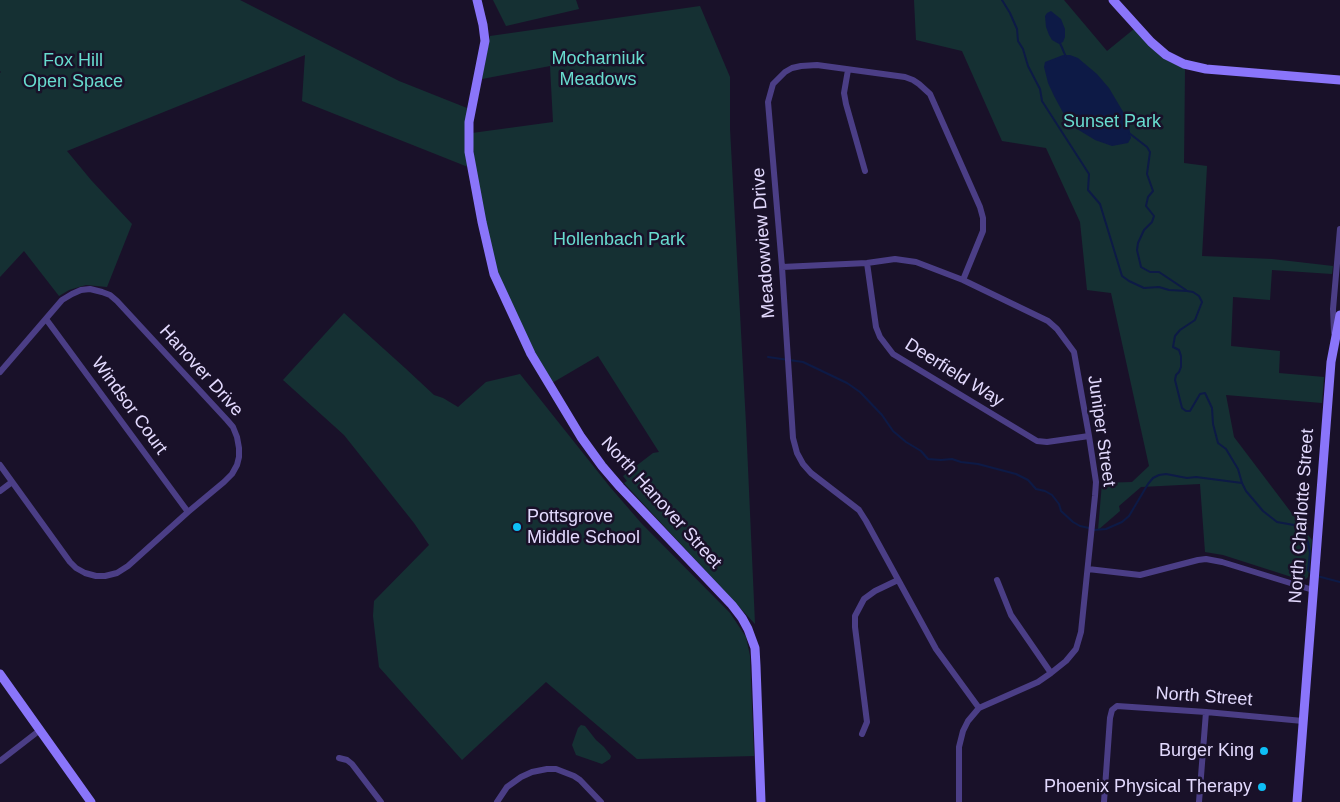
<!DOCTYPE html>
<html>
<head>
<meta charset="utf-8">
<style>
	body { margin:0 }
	canvas { display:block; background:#191129 }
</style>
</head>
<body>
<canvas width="1340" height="802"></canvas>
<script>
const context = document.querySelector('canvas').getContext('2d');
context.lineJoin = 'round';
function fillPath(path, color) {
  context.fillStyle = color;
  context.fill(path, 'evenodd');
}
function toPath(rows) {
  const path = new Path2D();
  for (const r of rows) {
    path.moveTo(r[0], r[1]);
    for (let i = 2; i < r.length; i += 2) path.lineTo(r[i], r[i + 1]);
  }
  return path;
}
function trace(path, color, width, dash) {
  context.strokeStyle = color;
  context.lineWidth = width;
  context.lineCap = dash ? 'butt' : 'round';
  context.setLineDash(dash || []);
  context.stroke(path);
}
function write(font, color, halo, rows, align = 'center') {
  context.font = font + ' Arial,sans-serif';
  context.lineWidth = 5;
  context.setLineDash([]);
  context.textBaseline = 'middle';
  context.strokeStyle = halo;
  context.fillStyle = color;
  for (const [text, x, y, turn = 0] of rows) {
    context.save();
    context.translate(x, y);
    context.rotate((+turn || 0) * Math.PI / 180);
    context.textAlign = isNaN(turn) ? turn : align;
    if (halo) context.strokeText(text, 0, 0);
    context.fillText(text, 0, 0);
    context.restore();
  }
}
fillPath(toPath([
	[0,0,240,0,399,81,467,108,465,128,468,167,302,101,305,55,67,151,91,180,132,224,107,287,86,285,69,290,59,296,24,251,0,277,0,73,1,72,0,71],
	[493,0,576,0,579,9,506,26],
	[914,0,1064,0,1107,51,1134,29,1158,54,1170,62,1185,68,1184,163,1207,166,1202,256,1272,259,1333,266,1332,274,1272,270,1270,300,1233,297,1231,346,1280,351,1279,373,1324,377,1322,403,1226,395,1234,437,1312,540,1308,577,1306,579,1301,580,1223,555,1205,552,1200,484,1141,487,1119,506,1120,511,1098,530,1102,483,1132,482,1149,466,1111,293,1087,290,1080,222,1046,148,1002,141,962,51,916,40],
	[700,6,730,77,730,129,746,424,755,624,624,483,627,481,623,476,653,453,659,452,598,356,552,383,531,346,496,271,475,170,472,133,553,122,550,66,482,79,490,36],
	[344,313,405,368,434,395,443,398,458,407,486,382,520,374,610,487,642,524,730,613,746,637,750,656,754,756,637,759,546,682,462,760,379,667,373,616,374,601,429,545,414,523,344,435,283,380],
	[581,725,585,726,596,740,604,747,611,756,610,759,602,764,576,755,572,745,578,728]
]), '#153033');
fillPath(toPath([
	[1051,11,1061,19,1065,29,1065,37,1063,42,1059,44,1052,40,1049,35,1046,27,1045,16,1047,13],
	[1063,55,1070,55,1078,58,1097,74,1109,88,1128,120,1131,138,1128,143,1112,146,1095,140,1077,129,1067,120,1054,96,1048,83,1044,67,1045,62]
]), '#0d1a46');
trace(toPath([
	[1002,0,1010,13,1017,29,1018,41,1023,49,1028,66,1040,89,1042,101,1089,174,1088,190,1100,204,1122,276,1129,281,1144,288,1159,287,1169,290,1187,291,1193,292,1199,296,1202,302,1195,320,1180,330,1175,336,1173,347,1179,350,1181,356,1181,367,1179,372,1176,375,1175,380,1182,408,1186,411,1190,411,1200,394,1205,393,1212,408,1213,424,1218,443,1226,449,1238,469,1242,483,1246,491,1263,511,1277,522,1294,525,1305,536,1308,542,1310,553,1308,570,1311,573],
	[1060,43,1066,57],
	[1129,133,1147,147,1150,152,1147,174,1153,191,1148,197,1146,206,1154,216,1152,222,1144,230,1138,243,1137,250,1141,267,1150,272,1159,272,1186,290],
	[768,357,803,362,847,383,860,392,882,415,893,431,906,442,921,451,928,459,941,460,952,459,961,462,978,464,1016,474,1028,480,1036,489,1045,491,1052,495,1059,504,1061,511,1073,522,1080,526,1089,528],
	[1094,530,1106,529,1122,522,1129,516,1148,484,1153,478,1159,475,1166,474,1187,478,1196,477,1242,483],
	[1317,576,1340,582]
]), '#0d1a46', 2);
trace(toPath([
	[848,70,844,93,846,104,865,171],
	[867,263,876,327,880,337,893,354,1037,441,1047,442,1089,436],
	[782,267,867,263,895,259,916,262,963,280,1048,321,1057,329,1074,352,1089,436,1096,482,1095,496,1081,632,1076,649,1066,661,1051,673,1038,682,979,708,968,721,963,731,959,747,959,802],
	[963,280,983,231,983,218,980,207,930,94,919,84,913,80,905,77,817,65,801,66,792,68,785,72,773,84,768,102,782,267,793,438,797,453,803,464,811,473,859,510,866,521,936,649,979,708],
	[46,319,188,512],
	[1334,332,1333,309,1340,229],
	[0,372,62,300,72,294,81,290,90,289,102,292,110,295,117,301,227,420,233,427,237,437,239,448,239,457,237,465,232,474,224,482,188,512,128,566,117,573,105,576,96,576,85,573,76,568,70,562,0,465],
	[0,491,12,482],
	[1088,569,1140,575,1198,560,1206,559,1222,562,1313,590],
	[997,580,1011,615,1051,673],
	[862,734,867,722,855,627,855,616,864,599,875,591,898,580],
	[339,758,347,760,352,764,381,802],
	[0,761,40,730],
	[497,802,507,787,521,777,532,772,547,769,556,769,574,776,580,780,601,802],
	[1104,802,1110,718,1112,710,1117,706,1206,712,1303,721],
	[1199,802,1206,712]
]), '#4b3e86', 6);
trace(toPath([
	[477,0,483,25,485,41,469,122,469,152,482,222,494,274,531,354,581,437,602,466,620,487,732,605,742,618,748,629,755,648,756,666,761,802],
	[1113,0,1151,42,1166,55,1184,64,1206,69,1340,80],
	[0,674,91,802],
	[1297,802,1331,362,1340,315]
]), '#8a75fa', 9);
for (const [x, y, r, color] of [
	[517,527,5,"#0ebff6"],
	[1264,751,5,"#0ebff6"],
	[1262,787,5,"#0ebff6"]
]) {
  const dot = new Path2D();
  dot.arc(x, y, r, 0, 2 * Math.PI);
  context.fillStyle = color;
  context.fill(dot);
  trace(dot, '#191129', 2);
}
write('18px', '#68dccf', '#191129', [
	["Mocharniuk",598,59],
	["Meadows",598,80],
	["Fox Hill",73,61],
	["Open Space",73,82],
	["Sunset Park",1112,122],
	["Hollenbach Park",619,240]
]);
write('18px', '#e3dafe', '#191129', [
	["Meadowview Drive",764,243,-94],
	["Hanover Drive",201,371,48],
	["Deerfield Way",954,373,32],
	["Windsor Court",129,406,54],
	["Juniper Street",1101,431,82],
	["North Hanover Street",661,503,48],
	["North Charlotte Street",1302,516,-86],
	["North Street",1204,697,4]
]);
write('18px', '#e3dafe', '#191129', [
	["Pottsgrove",527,517,"left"],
	["Middle School",527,538,"left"],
	["Burger King",1254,751],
	["Phoenix Physical Therapy",1252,787]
], 'right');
</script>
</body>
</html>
